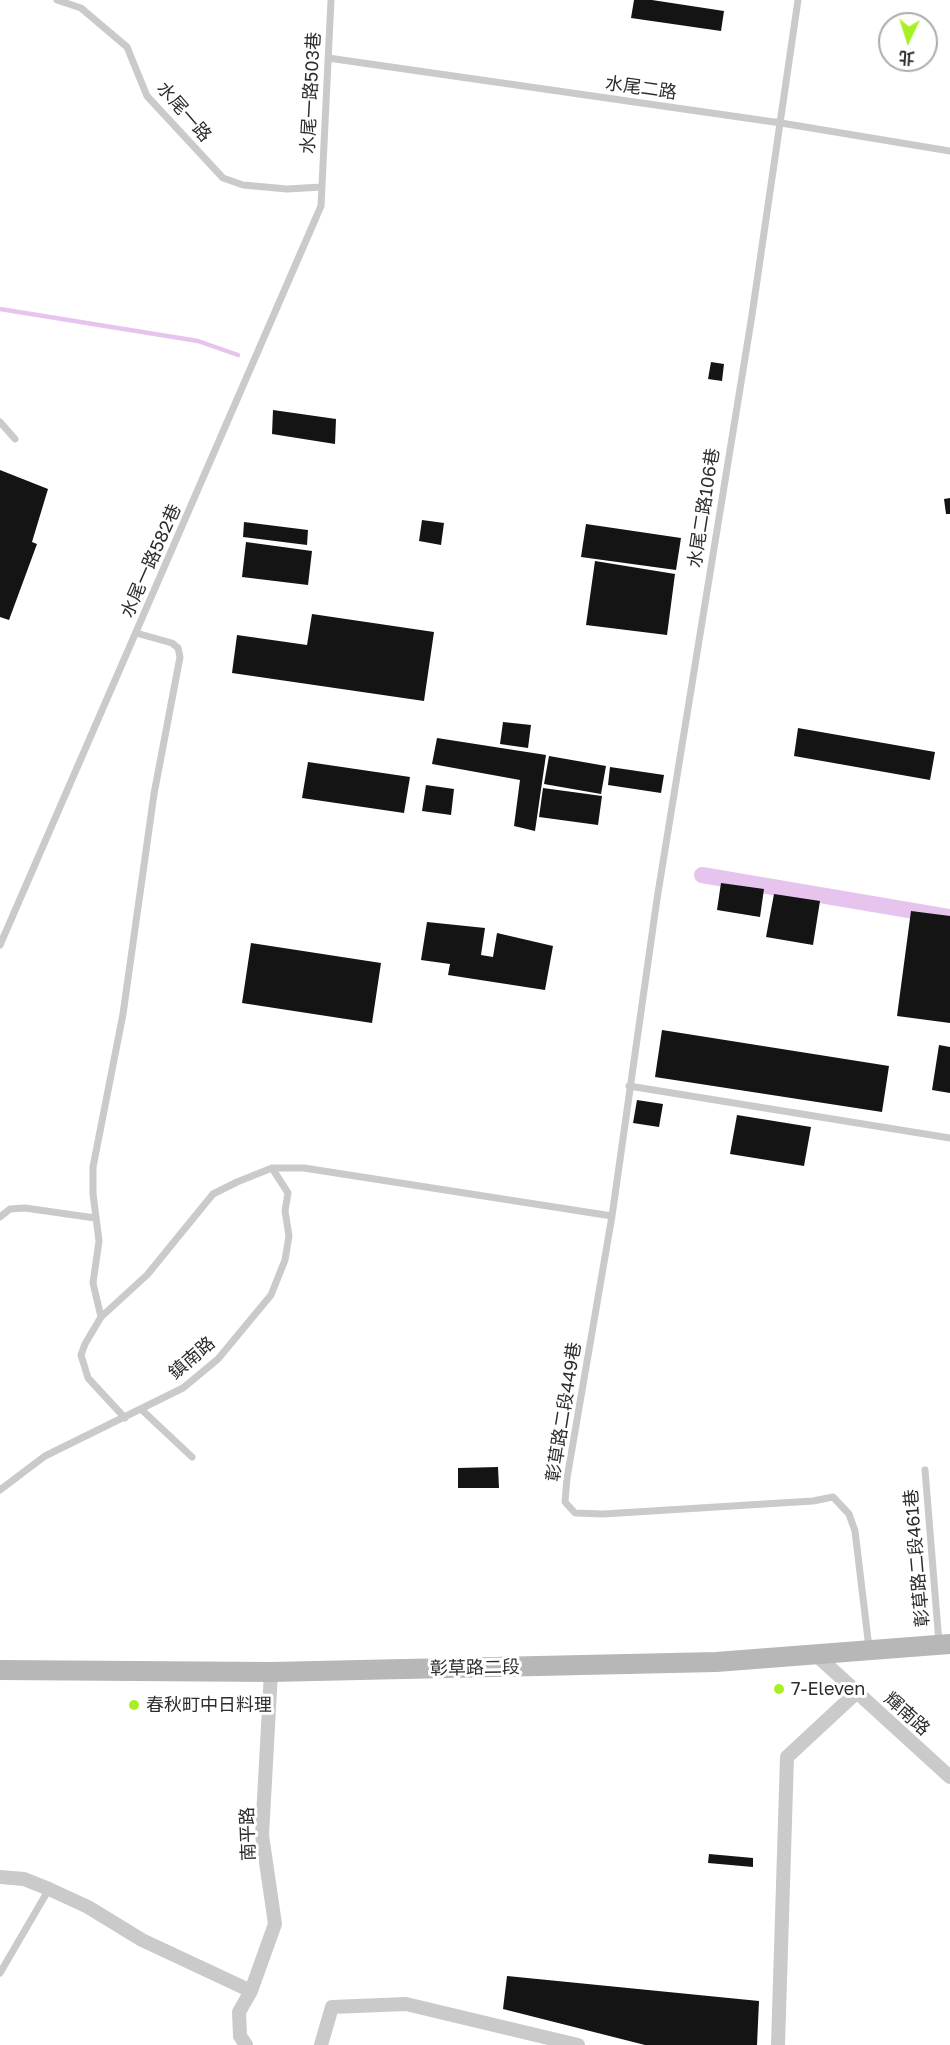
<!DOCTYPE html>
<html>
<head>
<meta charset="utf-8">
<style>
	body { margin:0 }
	#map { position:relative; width:950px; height:2045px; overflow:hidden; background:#fff; font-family:"Golos Text","Noto Sans TC",sans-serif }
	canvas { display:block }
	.north { position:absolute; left:878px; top:12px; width:60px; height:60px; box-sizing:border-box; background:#fff; border:2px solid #ababab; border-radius:50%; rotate:184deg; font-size:16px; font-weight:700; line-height:24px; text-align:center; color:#2d2d2d }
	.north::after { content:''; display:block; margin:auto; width:21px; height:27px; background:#a7f024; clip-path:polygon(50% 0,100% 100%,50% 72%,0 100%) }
</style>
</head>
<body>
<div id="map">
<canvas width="950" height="2045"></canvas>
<div class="north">北</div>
</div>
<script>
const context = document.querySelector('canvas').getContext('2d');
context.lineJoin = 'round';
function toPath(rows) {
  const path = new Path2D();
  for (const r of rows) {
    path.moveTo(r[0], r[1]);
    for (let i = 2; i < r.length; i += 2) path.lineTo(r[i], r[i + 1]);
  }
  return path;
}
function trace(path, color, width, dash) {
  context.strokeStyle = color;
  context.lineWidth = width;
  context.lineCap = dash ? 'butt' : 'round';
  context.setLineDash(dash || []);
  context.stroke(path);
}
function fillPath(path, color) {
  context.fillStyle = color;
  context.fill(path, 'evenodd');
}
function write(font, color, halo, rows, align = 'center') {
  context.font = font + ' "Golos Text","Noto Sans TC",sans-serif';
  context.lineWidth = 6;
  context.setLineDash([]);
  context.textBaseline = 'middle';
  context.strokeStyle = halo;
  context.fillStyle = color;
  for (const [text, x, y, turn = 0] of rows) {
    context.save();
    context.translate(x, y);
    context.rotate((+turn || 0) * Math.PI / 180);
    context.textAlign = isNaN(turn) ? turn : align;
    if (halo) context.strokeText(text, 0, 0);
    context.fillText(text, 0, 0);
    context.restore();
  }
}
trace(toPath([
	[0,309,198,341,238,355]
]), '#e6c4ed', 4.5);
trace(toPath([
	[702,875,950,917]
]), '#e6c4ed', 16);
fillPath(toPath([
	[634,0,652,0,724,11,721,31,631,18],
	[711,362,724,364,722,381,708,379],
	[273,410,336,419,335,444,272,434],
	[0,470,48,489,32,542,37,544,9,620,0,617],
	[950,498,950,514,946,514,944,499],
	[422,520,444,523,441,545,419,541],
	[244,522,308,530,307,545,243,537],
	[586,524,681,538,676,570,581,557],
	[246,542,312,551,308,585,242,577],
	[595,561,675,574,667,635,586,625],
	[312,614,434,632,424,701,232,673,237,635,307,645],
	[503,722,531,725,528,748,500,744],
	[798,728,935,752,930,780,794,756],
	[437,738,546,755,535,831,514,826,520,780,432,764],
	[549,756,606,766,601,794,544,784],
	[308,762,410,777,404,813,302,798],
	[610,767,664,775,661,793,608,785],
	[426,785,454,789,451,815,422,811],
	[543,788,602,796,598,825,539,817],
	[721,883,764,889,760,917,717,910],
	[774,894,820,901,813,945,766,937],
	[911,911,950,916,950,1023,897,1016],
	[427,922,485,928,481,955,493,957,497,933,553,946,545,990,448,975,450,964,421,960],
	[251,943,381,963,372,1023,242,1003],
	[662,1030,889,1066,882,1112,655,1077],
	[939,1045,950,1047,950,1093,932,1090],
	[637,1100,663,1104,659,1127,633,1123],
	[737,1115,811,1127,804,1166,730,1154],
	[498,1467,499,1488,458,1488,458,1468],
	[709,1854,753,1858,753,1867,708,1863],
	[507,1976,759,2001,757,2045,645,2045,503,2009]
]), '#141414');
trace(toPath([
	[57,0,81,8,127,47,147,96,223,178,243,185,287,189,322,187],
	[798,0,752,315,657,899,612,1216,567,1478,565,1502,575,1513,603,1514,813,1501,833,1497,849,1514,855,1531,869,1648],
	[328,58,781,123,950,151],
	[0,422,15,439],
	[0,945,321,206,331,0],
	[629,1086,950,1138],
	[0,1217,10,1209,25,1208,95,1218],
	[101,1317,93,1283,99,1241,93,1194,93,1167,123,1014,154,794,180,657,178,648,172,643,136,633],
	[142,1410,192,1457],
	[125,1418,88,1378,81,1355,85,1344,101,1317,147,1275,213,1194,237,1182,272,1168,304,1168,612,1216],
	[925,1470,939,1643],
	[0,1490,45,1456,183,1388,218,1359,271,1295,285,1260,289,1236,285,1211,288,1193,272,1168],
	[0,1973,49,1889]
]), '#cacaca', 7);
trace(toPath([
	[814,1653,950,1777],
	[0,1877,24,1879,49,1889,88,1907,142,1940,251,1991],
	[246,2045,240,2036,239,2012,251,1991,275,1924,262,1835,271,1672],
	[321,2045,332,2007,406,2004,578,2045],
	[778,2045,787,1757,857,1692]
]), '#cacaca', 14);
trace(toPath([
	[0,1670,271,1672,716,1662,950,1644]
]), '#b7b7b7', 20);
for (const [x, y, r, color] of [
	[779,1689,6,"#a7f024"],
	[134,1705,6,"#a7f024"]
]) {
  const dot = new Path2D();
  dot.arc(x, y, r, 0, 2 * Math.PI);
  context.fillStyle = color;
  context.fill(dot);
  trace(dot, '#fff', 2);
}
write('18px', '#2d2d2d', '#fff', [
	["水尾二路",641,88,8],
	["水尾一路503巷",311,93,-87],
	["水尾一路",184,112,49],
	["水尾二路106巷",704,508,-81],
	["水尾一路582巷",151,561,-66],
	["鎮南路",192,1358,-41],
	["彰草路二段449巷",564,1412,-81],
	["彰草路二段461巷",917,1558,-95],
	["彰草路二段",475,1668,-1],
	["輝南路",907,1714,42],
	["南平路",248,1834,-92]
]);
write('18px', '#2d2d2d', '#fff', [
	["7-Eleven",791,1689],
	["春秋町中日料理",146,1705]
], 'left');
</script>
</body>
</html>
